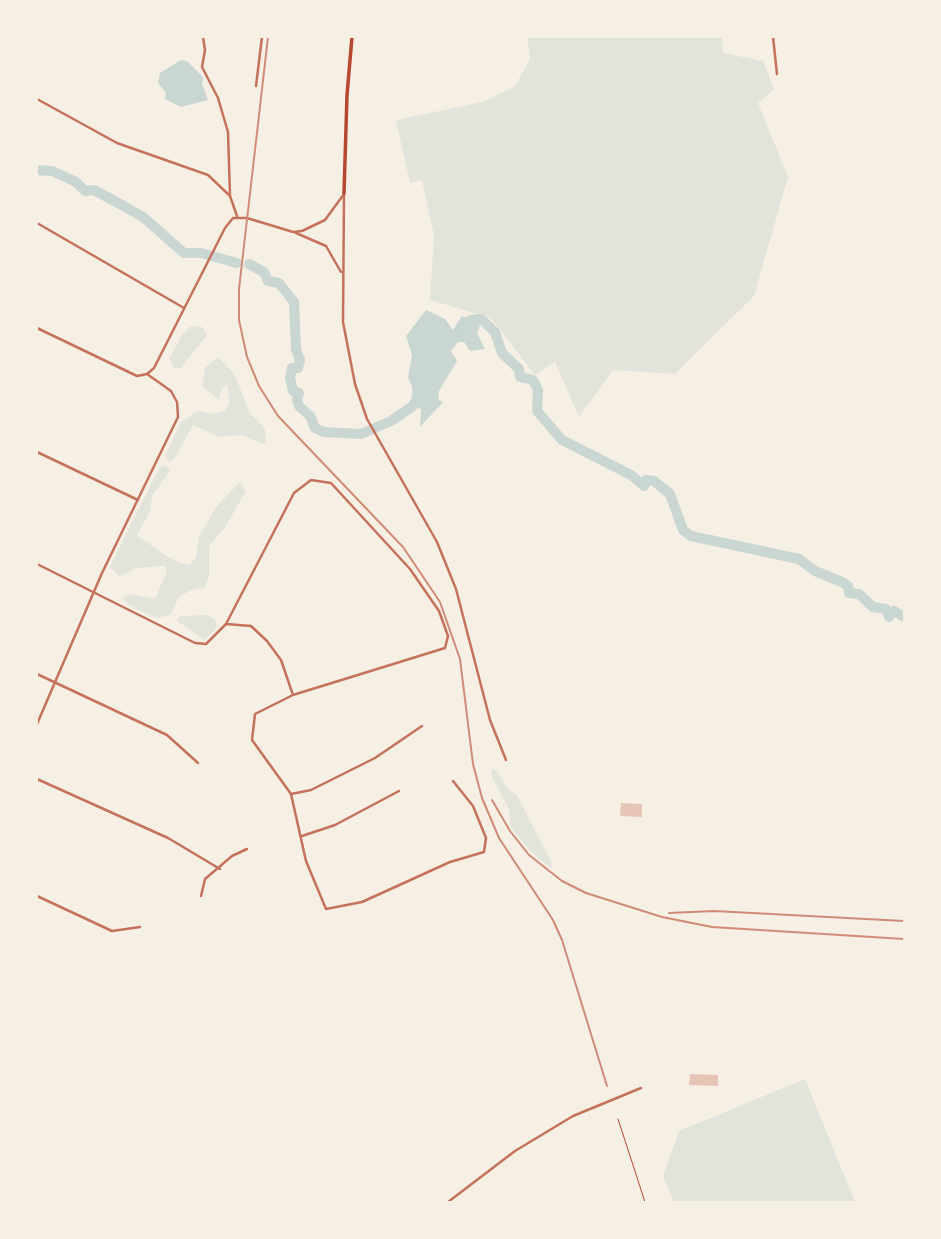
<!DOCTYPE html>
<html>
<head>
<meta charset="utf-8">
<style>
	body { margin:0 }
	#map { position:relative; width:941px; height:1239px; overflow:hidden; background:#f6efe4; font-family:Rubik,sans-serif }
	canvas { display:block }
	.frame { position:absolute; inset:0; border:38px solid #f6efe4; pointer-events:none }
</style>
</head>
<body>
<div id="map">
<canvas width="941" height="1239"></canvas>
<div class="frame"></div>
</div>
<script>
const context = document.querySelector('canvas').getContext('2d');
context.lineJoin = 'round';
function fillPath(path, color) {
  context.fillStyle = color;
  context.fill(path, 'evenodd');
}
function toPath(rows) {
  const path = new Path2D();
  for (const r of rows) {
    path.moveTo(r[0], r[1]);
    for (let i = 2; i < r.length; i += 2) path.lineTo(r[i], r[i + 1]);
  }
  return path;
}
function trace(path, color, width, dash) {
  context.strokeStyle = color;
  context.lineWidth = width;
  context.lineCap = dash ? 'butt' : 'round';
  context.setLineDash(dash || []);
  context.stroke(path);
}
fillPath(toPath([
	[527,37,722,37,723,53,763,61,774,89,758,103,788,177,754,296,675,374,613,370,579,417,555,362,535,375,491,318,430,300,434,236,422,180,410,183,396,120,483,102,515,86,530,59],
	[191,326,202,327,207,335,181,368,175,369,169,359,182,335],
	[218,357,235,375,249,412,265,429,266,441,263,444,241,435,220,437,193,425,174,459,169,463,165,456,181,422,198,411,213,414,225,411,230,403,227,386,222,388,219,400,202,386,205,368],
	[166,465,170,471,152,496,150,511,137,535,166,556,183,564,190,565,196,557,199,537,216,507,240,482,246,491,224,529,209,546,209,577,205,587,191,590,179,597,170,615,157,618,132,607,123,600,124,596,131,594,155,599,167,571,165,566,135,568,120,577,110,567,151,484,160,467],
	[207,615,215,620,217,627,205,640,177,621,179,616],
	[491,769,497,771,509,790,517,795,552,864,551,868,532,853,510,826,509,809,492,777],
	[805,1079,855,1202,674,1202,663,1176,679,1131]
]), '#e2e4dc');
fillPath(toPath([
	[181,60,187,61,203,77,202,84,208,100,181,107,165,99,166,93,158,83,160,73],
	[426,310,445,319,453,330,462,316,471,320,480,326,477,333,485,349,470,351,464,342,458,342,451,351,457,361,439,391,438,399,443,402,420,427,421,409,413,406,412,386,408,378,412,355,406,336]
]), '#c9d6d2');
trace(toPath([
	[37,170,52,171,76,182,85,191,94,190,118,203,143,217,184,253,201,253,237,263],
	[249,264,264,272,268,281,279,283,294,302,296,350,300,360,298,368,292,368,290,378,293,391,299,393,297,400,299,406,310,416,315,428,324,432,361,434,391,421,413,406,418,395],
	[461,330,471,320,481,319,495,332,502,353,519,369,520,377,533,380,538,390,537,411,562,440,631,475,644,486,646,480,654,481,670,494,683,530,691,536,799,559,815,571,842,582,848,586,849,593,859,594,873,607,886,609,889,617,894,611,904,617]
]), '#c9d6d2', 10);
fillPath(toPath([
	[621,803,642,804,642,817,620,816],
	[690,1074,718,1075,718,1086,689,1085]
]), '#e6c5b7');
trace(toPath([
	[618,1119,645,1202]
]), '#b5482f', 1);
trace(toPath([
	[203,37,205,50,202,67,218,98,228,132,230,195],
	[773,37,777,74],
	[256,86,262,37],
	[344,193,343,322,355,384,367,419,437,542,456,589,490,720,506,760],
	[37,223,184,308],
	[296,233,326,246,341,272],
	[37,452,138,500],
	[37,564,195,643,206,644,226,624,294,493,311,480,331,483,410,569,439,611,448,636,445,648,293,695,255,714,252,740,291,794,306,861,326,909,362,902,450,862,484,852,486,838,473,806,453,781],
	[226,624,251,626,267,641,281,660,293,695],
	[37,674,167,735,198,763],
	[37,724,102,573,178,417,177,402,171,391,147,374],
	[37,779,168,838,220,869],
	[291,794,311,790,375,758,422,726],
	[302,836,335,825,399,791],
	[37,896,112,931,140,927],
	[201,896,205,879,232,856,247,849],
	[448,1202,515,1151,573,1116,641,1088]
]), '#c5725c', 2.5);
trace(toPath([
	[37,99,117,143,208,175,230,196,237,216],
	[37,328,137,376,147,374,154,368,225,228,233,218,247,218,293,232,302,231,325,220,344,194]
]), '#c5725c', 2.5);
trace(toPath([
	[344,193,347,95,352,37]
]), '#b5482f', 3.5);
trace(toPath([
	[268,37,239,289,239,320,247,357,259,386,278,416,403,547,440,602,460,659,473,764,482,798,499,838,553,920,562,940,607,1086],
	[492,800,510,831,529,855,562,881,586,893,662,917,712,927,904,939],
	[669,913,714,911,904,921]
]), '#cf8b77', 2);
</script>
</body>
</html>
